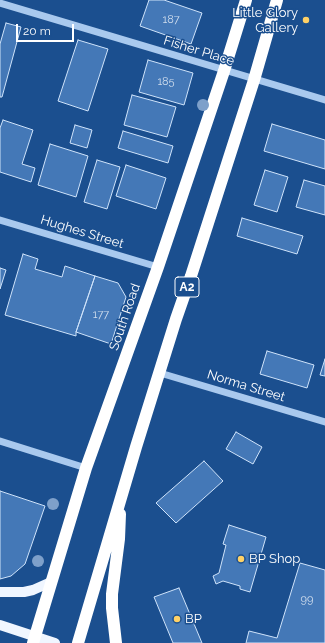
<!DOCTYPE html>
<html>
<head>
<meta charset="utf-8">
<style>
	body { margin:0 }
	#map { position:relative; width:325px; height:643px; overflow:hidden; background:#1b4f8f; font-family:Raleway,sans-serif }
	canvas { display:block }
	.scale { position:absolute; left:16px; top:24px; width:58px; height:18px; box-sizing:border-box; border:2px solid #fff; border-top:0; padding-left:5px; font-size:12px; line-height:14px; white-space:nowrap; color:#fff; -webkit-text-stroke:3px #1b4f8f; paint-order:stroke }
</style>
</head>
<body>
<div id="map">
<canvas width="325" height="643"></canvas>
<div class="scale">20 m</div>
</div>
<script>
const context = document.querySelector('canvas').getContext('2d');
context.lineJoin = 'round';
function fillPath(path, color) {
  context.fillStyle = color;
  context.fill(path, 'evenodd');
}
function toPath(rows) {
  const path = new Path2D();
  for (const r of rows) {
    path.moveTo(r[0], r[1]);
    for (let i = 2; i < r.length; i += 2) path.lineTo(r[i], r[i + 1]);
  }
  return path;
}
function trace(path, color, width, dash) {
  context.strokeStyle = color;
  context.lineWidth = width;
  context.lineCap = dash ? 'butt' : 'round';
  context.setLineDash(dash || []);
  context.stroke(path);
}
function write(font, color, halo, rows, align = 'center') {
  context.font = font + ' Raleway,sans-serif';
  context.lineWidth = 3;
  context.setLineDash([]);
  context.textBaseline = 'middle';
  context.strokeStyle = halo;
  context.fillStyle = color;
  for (const [text, x, y, turn = 0] of rows) {
    context.save();
    context.translate(x, y);
    context.rotate((+turn || 0) * Math.PI / 180);
    context.textAlign = isNaN(turn) ? turn : align;
    if (halo) context.strokeText(text, 0, 0);
    context.fillText(text, 0, 0);
    context.restore();
  }
}
const building = toPath([
	[149,0,164,0,202,13,191,44,140,26,149,0],
	[6,23,21,27,2,97,0,97,0,44,6,23],
	[78,40,108,49,88,111,58,101,78,40],
	[148,60,193,73,184,105,139,92,148,60],
	[132,95,176,107,167,137,124,125,132,95],
	[3,120,33,130,22,164,35,168,31,182,0,172,0,128,3,120],
	[272,124,325,140,325,169,264,151,272,124],
	[75,125,92,130,87,148,70,143,75,125],
	[123,131,173,146,168,163,118,148,123,131],
	[50,144,88,156,76,197,38,185,50,144],
	[97,160,120,167,107,209,84,202,97,160],
	[126,165,166,178,156,209,116,196,126,165],
	[265,170,288,177,277,212,254,205,265,170],
	[304,180,325,186,325,215,296,207,304,180],
	[242,218,303,236,297,254,237,236,242,218],
	[23,254,38,259,35,269,62,277,65,266,95,276,76,332,76,336,5,315,23,254],
	[0,268,6,270,0,289,0,268],
	[95,276,118,283,126,297,111,344,76,332,95,276],
	[267,351,314,365,307,388,260,374,267,351],
	[325,359,325,376,320,375,325,359],
	[236,432,262,447,253,464,226,449,236,432],
	[204,461,223,481,176,523,156,503,204,461],
	[0,491,45,506,25,564,11,576,0,579,0,491],
	[229,525,266,537,250,592,240,589,240,586,223,581,216,584,213,576,219,573,226,545,223,544,229,525],
	[300,563,325,570,325,643,246,643,249,631,277,638,300,563],
	[179,588,202,643,173,643,154,597,179,588]
]);
fillPath(building, '#4478b7');
trace(building, '#cfe3fa', 1);
trace(toPath([
	[0,3,325,100],
	[0,220,158,267],
	[160,373,325,422],
	[0,441,86,468]
]), '#a9c9ee', 7);
trace(toPath([
	[0,592,24,592,33,590,51,582],
	[0,625,55,643]
]), '#f0f6ff', 10);
trace(toPath([
	[33,643,86,468,158,267,224,71,246,0],
	[78,643,136,447,176,319,191,276,254,80,277,0],
	[116,643,112,608,112,594,119,539,120,514]
]), '#fff', 12);
context.fillStyle = '#7ea0ca';
for (const [x, y] of [
	[203,105],
	[53,504],
	[38,561]
]) {
  context.beginPath();
  context.arc(x, y, 6, 0, 2 * Math.PI);
  context.fill();
}
for (const [x, y, r, color] of [
	[306,20,4,"#ffd166"],
	[241,559,4,"#ffd166"],
	[177,619,4,"#ffd166"]
]) {
  const dot = new Path2D();
  dot.arc(x, y, r, 0, 2 * Math.PI);
  context.fillStyle = color;
  context.fill(dot);
  trace(dot, '#1b4f8f', 1.5);
}
write('11px', '#d0dded', null, [
	["187",171,20],
	["185",166,82],
	["177",101,315],
	["99",307,600]
]);
for (const [x, y, w] of [
	[187,287,24]
]) {
  const box = new Path2D();
  box.roundRect(x - w / 2, y - 10, w, 20, 3);
  context.fillStyle = '#1b4f8f';
  context.fill(box);
  trace(box, '#fff', 1);
}
write('bold 12px', '#fff', null, [
	["A2",187,287]
]);
write('13px', '#fff', '#1b4f8f', [
	["Little Glory",298,13,"right"],
	["Gallery",298,28,"right"],
	["BP Shop",249,559],
	["BP",185,619]
], 'left');
write('13px', '#fff', '#1b4f8f', [
	["Fisher Place",199,51,17],
	["Hughes Street",82,232,17],
	["South Road",125,317,-71],
	["Norma Street",246,386,17]
]);
</script>
</body>
</html>
